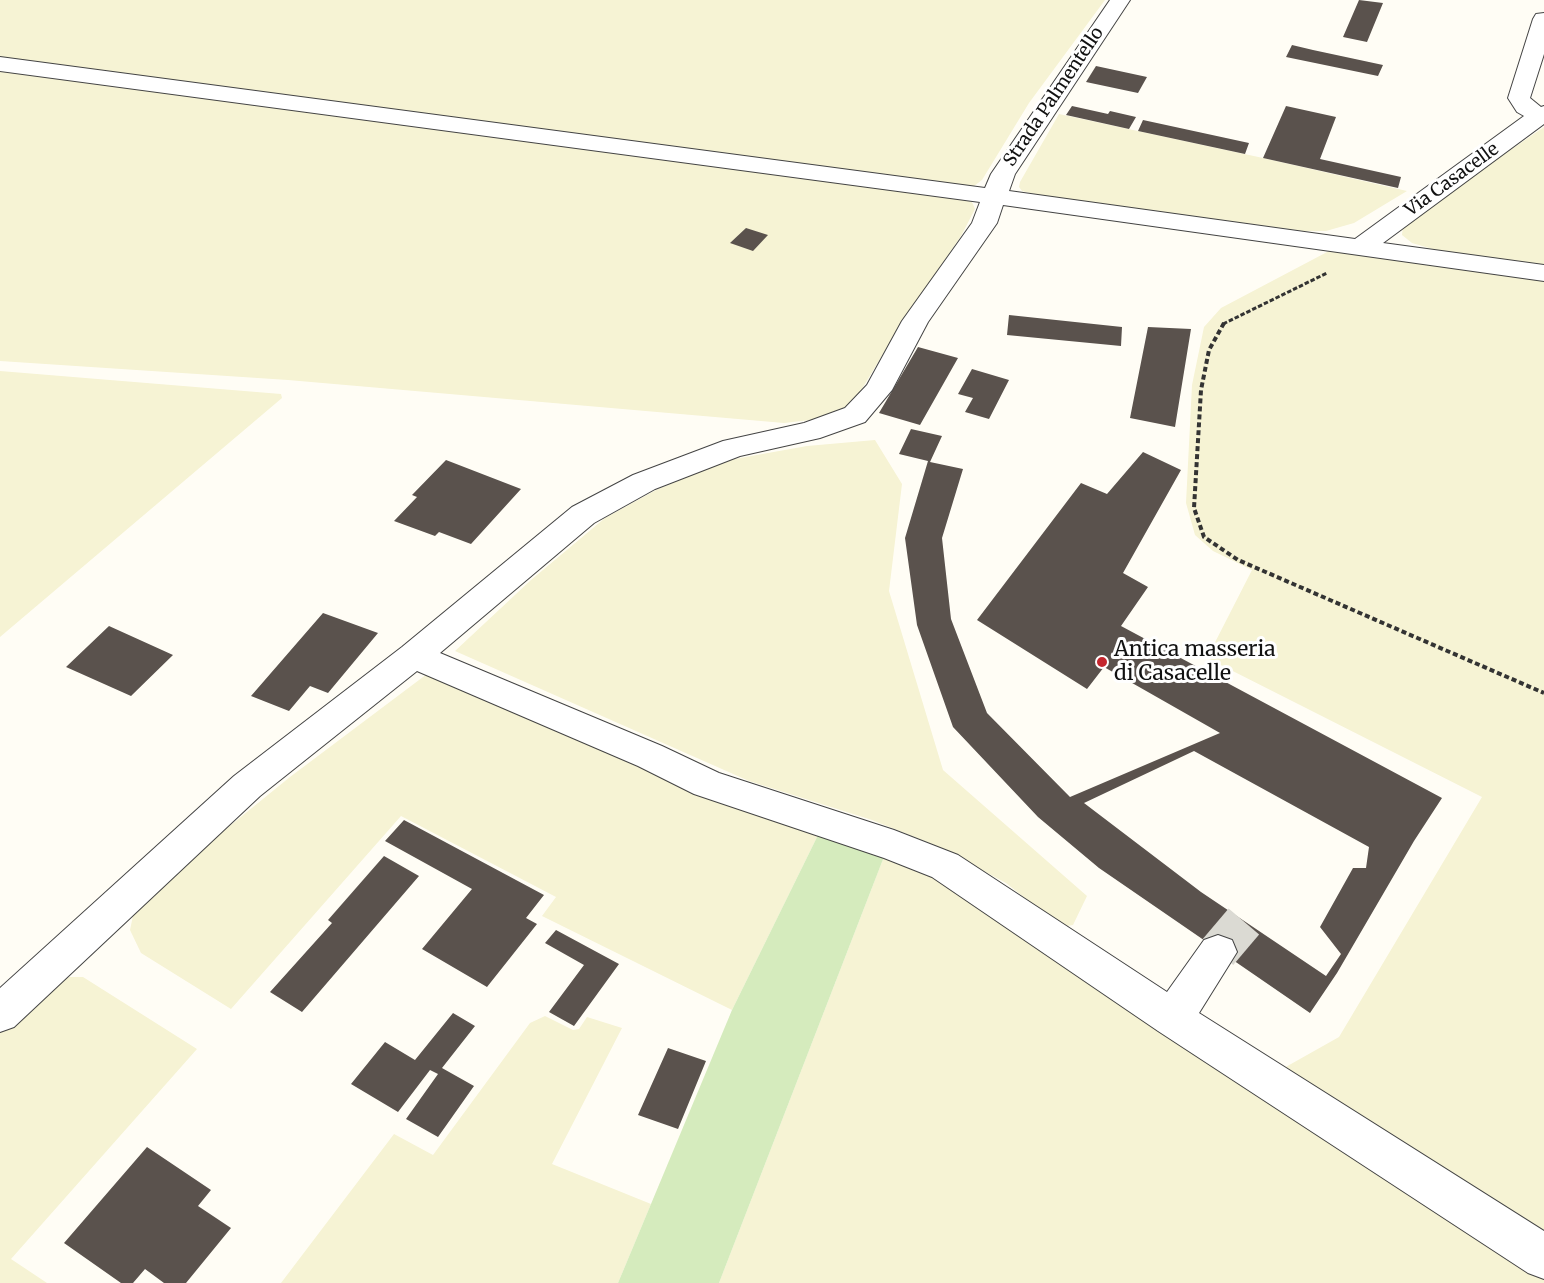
<!DOCTYPE html>
<html>
<head>
<meta charset="utf-8">
<style>
	body { margin:0 }
	canvas { display:block; background:#fffdf5 }
</style>
</head>
<body>
<canvas width="1544" height="1283"></canvas>
<script>
const context = document.querySelector('canvas').getContext('2d');
context.lineJoin = 'round';
function fillPath(path, color) {
  context.fillStyle = color;
  context.fill(path, 'evenodd');
}
function toPath(rows) {
  const path = new Path2D();
  for (const r of rows) {
    path.moveTo(r[0], r[1]);
    for (let i = 2; i < r.length; i += 2) path.lineTo(r[i], r[i + 1]);
  }
  return path;
}
function trace(path, color, width, dash) {
  context.strokeStyle = color;
  context.lineWidth = width;
  context.lineCap = dash ? 'butt' : 'round';
  context.setLineDash(dash || []);
  context.stroke(path);
}
function write(font, color, halo, rows, align = 'center') {
  context.font = font + ' Merriweather,serif';
  context.lineWidth = 6;
  context.setLineDash([]);
  context.textBaseline = 'middle';
  context.strokeStyle = halo;
  context.fillStyle = color;
  for (const [text, x, y, turn = 0] of rows) {
    context.save();
    context.translate(x, y);
    context.rotate((+turn || 0) * Math.PI / 180);
    context.textAlign = isNaN(turn) ? turn : align;
    if (halo) context.strokeText(text, 0, 0);
    context.fillText(text, 0, 0);
    context.restore();
  }
}
fillPath(toPath([
	[0,0,1105,0,1029,103,982,180,974,186,963,187,0,60],
	[0,68,958,198,972,202,975,209,961,236,900,326,854,402,828,418,784,423,288,380,0,361],
	[1059,114,1263,158,1407,191,1354,223,1326,231,1303,231,1042,196,1022,191,1019,187,1020,182],
	[1544,127,1544,265,1436,250,1412,243,1402,235,1403,226,1414,216],
	[1329,251,1544,281,1544,1244,1275,1073,1339,1037,1482,797,1207,658,1252,570,1213,551,1195,535,1186,503,1192,385,1204,327,1221,308],
	[0,371,281,394,282,398,0,637],
	[875,440,902,484,889,591,943,770,1087,896,1073,925,1061,927,1006,883,937,846,872,820,749,781,455,651,531,580,605,518,656,490,729,460,807,446],
	[427,674,820,831,732,1010,542,916,556,897,401,816,231,1009,141,953,130,930,134,911,162,881,290,777],
	[887,849,952,883,1544,1273,1544,1283,719,1283],
	[69,977,83,977,197,1049,11,1259,47,1283,0,1283,0,1032,40,993],
	[545,1016,573,1030,579,1029,587,1017,622,1028,552,1164,651,1204,618,1283,281,1283,394,1134,433,1155,530,1023]
]), '#f6f3d4');
fillPath(toPath([
	[820,831,887,849,719,1283,618,1283,732,1010]
]), '#d5ebbd');
fillPath(toPath([
	[1359,0,1383,3,1367,42,1343,37],
	[1292,45,1313,50,1383,65,1378,76,1286,57],
	[1096,66,1147,77,1138,93,1086,82],
	[1072,106,1108,114,1110,111,1136,117,1129,129,1066,115],
	[1286,106,1336,117,1320,159,1401,177,1398,188,1263,158],
	[1143,120,1249,143,1245,154,1138,131],
	[746,228,768,235,753,251,730,243],
	[1009,315,1122,327,1121,346,1007,335],
	[1148,327,1191,329,1175,427,1130,418],
	[918,347,958,358,920,425,879,413],
	[972,369,1009,380,989,419,965,412,973,398,958,394],
	[911,429,942,436,930,462,963,469,942,538,951,619,987,713,1070,797,1220,733,1104,667,1087,689,977,620,1081,483,1107,494,1143,452,1181,470,1123,573,1148,587,1121,626,1442,798,1414,841,1337,973,1310,1013,1099,868,1038,817,953,727,917,625,905,538,928,461,899,454],
	[1194,751,1369,847,1366,868,1353,868,1320,927,1341,954,1326,976,1201,892,1084,803],
	[446,460,521,489,471,544,439,532,435,536,394,521,417,497,412,495],
	[323,613,378,633,328,693,310,686,289,711,251,696],
	[109,626,173,655,131,696,66,667],
	[404,820,544,895,526,918,537,924,487,987,422,949,472,889,385,841],
	[384,856,419,876,302,1012,270,992,332,923,328,920],
	[556,930,619,964,574,1026,549,1012,584,965,545,943],
	[453,1013,475,1026,442,1068,474,1086,438,1137,406,1119,438,1074,430,1070,398,1112,351,1084,385,1042,415,1060],
	[668,1048,706,1061,678,1129,638,1115],
	[147,1147,211,1190,198,1206,231,1228,186,1283,164,1283,145,1269,133,1283,121,1283,64,1243]
]), '#5a524d');
trace(toPath([
	[1218,952,1246,919]
]), '#dbdad3', 40, [40, 20]);
const minor = toPath([
	[1110,0,1130,0,1015,174,1009,191,1355,239,1524,116,1517,112,1508,98,1533,19,1536,14,1544,13,1544,54,1530,98,1541,107,1544,106,1544,124,1383,243,1544,265,1544,281,1003,205,997,223,928,322,892,390,865,422,820,438,740,456,655,489,594,523,440,653,662,746,719,773,894,830,958,855,1167,992,1204,940,1218,935,1232,940,1237,952,1199,1013,1544,1231,1544,1279,1528,1273,1158,1031,932,877,884,858,694,794,638,766,417,671,260,796,14,1027,0,1032,0,988,234,776,402,647,572,507,633,475,723,441,804,423,845,408,867,385,902,321,972,223,980,202,0,71,0,57,985,188,991,174,1110,0]
]);
trace(minor, '#444', 2);
trace(toPath([
	[1223,324,1327,273]
]), '#333', 3, [4.5, 2]);
trace(toPath([
	[1224,323,1209,350,1201,390,1194,508,1204,537,1238,560,1544,693]
]), '#333', 4, [5, 3]);
fillPath(minor, '#fff');
for (const [x, y, r, color] of [
	[1102,662,6,"#c4262e"]
]) {
  const dot = new Path2D();
  dot.arc(x, y, r, 0, 2 * Math.PI);
  context.fillStyle = color;
  context.fill(dot);
  trace(dot, '#fff', 2);
}
write('18px', '#111', '#fff', [
	["Strada Palmentello",1054,97,-56],
	["Via Casacelle",1452,180,-36]
]);
write('21px', '#111', '#fff', [
	["Antica masseria",1114,650],
	["di Casacelle",1114,674]
], 'left');
</script>
</body>
</html>
